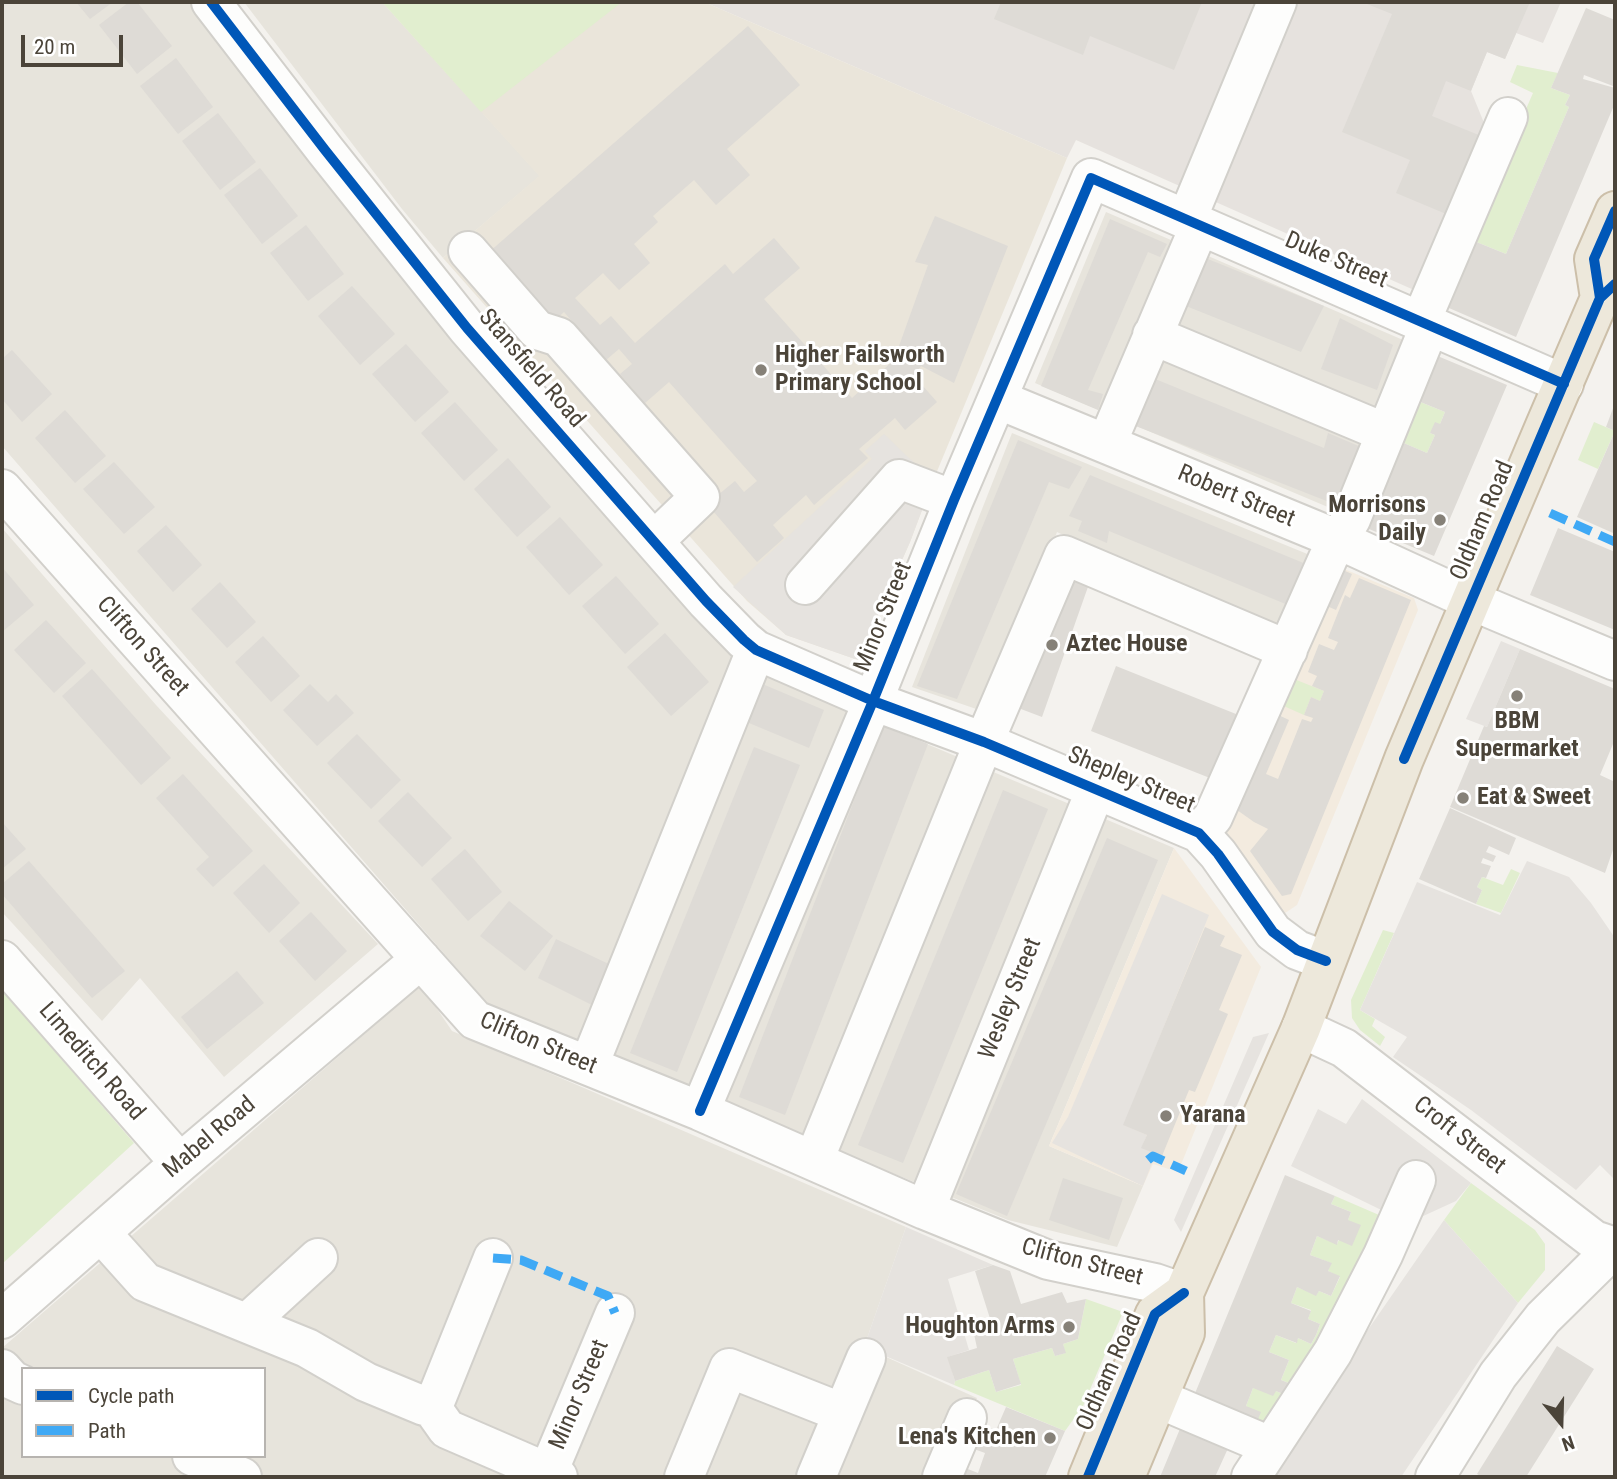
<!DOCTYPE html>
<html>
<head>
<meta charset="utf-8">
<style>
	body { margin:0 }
	#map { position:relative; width:1617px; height:1479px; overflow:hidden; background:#f4f2ee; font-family:"Roboto Condensed",sans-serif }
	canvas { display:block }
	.frame { position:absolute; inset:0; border:4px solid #4b4439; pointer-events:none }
	.legend { position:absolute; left:21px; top:1367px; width:245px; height:91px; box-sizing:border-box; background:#fff; border:2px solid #b7b4b0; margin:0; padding:9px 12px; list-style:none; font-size:21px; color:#4b4439 }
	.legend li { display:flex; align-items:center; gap:14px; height:35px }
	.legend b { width:35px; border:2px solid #b7b4b0 }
	.north { position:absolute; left:1526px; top:1388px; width:70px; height:70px; -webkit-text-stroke:5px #fff; paint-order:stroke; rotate:161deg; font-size:19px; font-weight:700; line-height:28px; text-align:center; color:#4b4439 }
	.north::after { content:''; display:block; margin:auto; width:24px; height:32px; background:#4b4439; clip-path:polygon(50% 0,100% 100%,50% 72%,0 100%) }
	.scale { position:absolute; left:21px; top:35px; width:102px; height:32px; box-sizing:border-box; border:4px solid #4b4439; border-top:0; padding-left:9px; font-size:21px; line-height:24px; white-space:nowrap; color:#4b4439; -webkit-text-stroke:5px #fff; paint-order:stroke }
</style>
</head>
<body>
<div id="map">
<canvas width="1617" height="1479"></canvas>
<div class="frame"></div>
<ul class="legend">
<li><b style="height:9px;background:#0057b8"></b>Cycle path</li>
<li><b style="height:9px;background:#3fa9f5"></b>Path</li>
</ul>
<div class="north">N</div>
<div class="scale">20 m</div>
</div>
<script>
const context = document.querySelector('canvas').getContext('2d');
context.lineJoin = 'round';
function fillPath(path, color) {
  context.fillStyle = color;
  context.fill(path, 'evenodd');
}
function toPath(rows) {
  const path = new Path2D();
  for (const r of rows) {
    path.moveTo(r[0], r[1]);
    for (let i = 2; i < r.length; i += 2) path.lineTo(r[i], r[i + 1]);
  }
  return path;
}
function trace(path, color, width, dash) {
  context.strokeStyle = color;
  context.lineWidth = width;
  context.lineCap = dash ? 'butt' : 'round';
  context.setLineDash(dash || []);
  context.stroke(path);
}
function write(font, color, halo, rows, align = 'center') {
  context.font = font + ' "Roboto Condensed",sans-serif';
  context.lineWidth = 6;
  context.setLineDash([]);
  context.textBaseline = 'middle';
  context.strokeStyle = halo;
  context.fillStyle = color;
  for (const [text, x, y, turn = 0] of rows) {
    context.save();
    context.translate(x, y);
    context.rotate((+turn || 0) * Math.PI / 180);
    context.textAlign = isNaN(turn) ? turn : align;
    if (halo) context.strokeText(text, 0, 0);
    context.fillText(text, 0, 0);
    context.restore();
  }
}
fillPath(toPath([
	[2,2,202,2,739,665,1174,848,1049,1146,1143,1186,1117,1247,1008,1220,495,1012,2,446],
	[244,2,382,2,540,176,443,258,402,209],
	[1106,212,1417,346,1349,516,1035,383],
	[1012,433,1322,560,1285,642,1057,532,988,713,912,687],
	[2,528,156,705,378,944,224,1077,140,978,102,1021,2,912],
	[421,985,452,1031,906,1227,864,1347,977,1398,941,1477,2,1477,2,1348],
	[23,1369,264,1369,264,1456,23,1456]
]), '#e7e4dc');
fillPath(toPath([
	[1332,564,1414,598,1418,610,1297,905,1276,919,1195,818],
	[1174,848,1261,967,1178,1172,1153,1164,1143,1186,1049,1146]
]), '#f3ebdf');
fillPath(toPath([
	[704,2,1561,2,1543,43,1516,33,1505,59,1487,52,1471,91,1491,140,1423,294,1076,140,1067,158]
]), '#e6e2de');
fillPath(toPath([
	[382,2,704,2,1067,158,933,481,910,542,858,660,786,635,747,601,443,258,539,176]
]), '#eae5da');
fillPath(toPath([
	[382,2,622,2,481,112],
	[1517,65,1558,73,1551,88,1570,95,1565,105,1569,107,1506,254,1469,239,1533,93,1510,82],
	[1418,401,1445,412,1440,424,1430,433,1435,435,1427,453,1392,438],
	[1594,422,1615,431,1598,469,1578,460],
	[1289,677,1324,691,1320,701,1311,697,1304,715,1277,703],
	[1511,869,1520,873,1501,913,1476,904,1482,890,1477,887,1482,877,1503,885],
	[1383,930,1394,933,1360,1010,1375,1019,1372,1026,1385,1037,1380,1046,1360,1030,1352,1018,1351,1000],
	[2,990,134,1143,2,1264],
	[1471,1183,1535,1230,1545,1244,1545,1270,1518,1303,1444,1220],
	[1335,1196,1386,1218,1301,1388,1281,1380,1289,1360,1269,1352,1276,1335,1296,1343,1298,1338,1311,1344,1316,1335,1320,1324,1308,1319,1311,1310,1291,1303,1297,1287,1316,1295,1319,1291,1331,1296,1340,1277,1328,1271,1331,1263,1310,1255,1317,1236,1337,1244,1348,1220,1351,1212,1331,1204],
	[1086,1299,1123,1312,1083,1406,1065,1431,954,1385,955,1381,989,1370,996,1392,1021,1385,1013,1359,1052,1348,1055,1356,1065,1353,1063,1344,1078,1339],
	[1253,1388,1276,1391,1294,1399,1265,1432,1246,1406]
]), '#e1eecf');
fillPath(toPath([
	[884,434,933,481,910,542,858,660,786,635,733,587,872,459,865,451],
	[1501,641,1520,649,1487,727,1466,719],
	[1527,861,1569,877,1591,903,1615,938,1615,1180,1600,1165,1576,1190,1471,1110,1393,1057,1407,1037,1360,1010,1417,882,1500,915],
	[1162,894,1209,915,1124,1125,1147,1135,1142,1147,1156,1153,1143,1186,1052,1143,1068,1117],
	[1269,1033,1181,1232,1174,1220,1253,1037],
	[1362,1099,1471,1183,1456,1201,1408,1223,1291,1166,1318,1109,1346,1124],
	[1444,1220,1518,1303,1401,1477,1266,1477],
	[906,1227,993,1265,948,1279,969,1350,948,1357,955,1381,954,1385,864,1347]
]), '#e6e3df');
fillPath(toPath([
	[76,2,113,2,90,19],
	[129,2,137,2,172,46,137,74,99,25],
	[1001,2,1202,2,1174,70,1090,36,1083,55,994,19],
	[1362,2,1530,2,1505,59,1487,52,1471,91,1446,81,1432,116,1491,140,1458,219,1396,193,1410,160,1342,132,1392,14],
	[1586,8,1615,20,1613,86,1584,75,1583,79,1615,88,1615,103,1516,337,1442,305,1469,239,1506,254,1569,107,1565,105,1570,95,1551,88],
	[748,26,800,85,727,149,750,175,716,205,694,180,653,216,658,222,634,244,650,263,619,290,603,273,575,298,600,325,611,316,635,343,725,264,733,274,774,238,800,268,764,299,852,398,894,360,928,265,915,262,935,216,1008,246,954,383,921,366,914,376,937,402,905,430,895,418,859,449,868,458,814,505,806,495,773,525,784,538,757,562,707,504,735,481,744,492,757,481,669,382,645,403,620,374,632,364,619,349,606,360,564,312,551,324,488,253],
	[176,58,213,107,178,134,140,86],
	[218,113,256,162,220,190,182,141],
	[260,168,298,216,262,244,224,195],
	[1110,219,1167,244,1160,257,1148,252,1088,390,1103,394,1098,410,1041,386],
	[306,225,344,274,308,301,270,253],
	[1198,255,1324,306,1301,352,1181,304],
	[352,286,395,334,360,365,318,316],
	[1340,318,1393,345,1377,390,1321,369],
	[406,344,449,392,415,422,372,374],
	[12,350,52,394,22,422,2,399,2,359],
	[1428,352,1507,385,1434,556,1357,524,1392,438,1427,453,1435,435,1430,433,1435,422,1440,424,1445,412,1418,401],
	[1143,374,1324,448,1328,433,1361,447,1347,509,1128,423],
	[455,402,498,450,464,481,421,433],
	[1615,403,1615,528,1613,533,1577,517,1615,431,1606,427],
	[65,410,106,456,75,483,35,438],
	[1018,440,1082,467,1069,489,1049,482,957,699,917,686],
	[508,458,551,507,517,537,474,489],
	[114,462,155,507,124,534,83,489],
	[1090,475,1318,569,1300,610,1109,531,1107,543,1078,531,1082,521,1069,516],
	[560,517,603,565,569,595,526,547],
	[166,525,202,565,173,592,137,551],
	[1558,528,1615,552,1615,630,1530,595],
	[2,567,34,605,2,632],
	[1336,567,1352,574,1336,610,1320,603],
	[1064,573,1089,584,1042,717,1013,706],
	[616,576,659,624,625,654,582,606],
	[1359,578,1411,600,1291,894,1282,896,1250,851,1268,829,1254,822,1230,805,1270,711,1289,720,1266,774,1278,779,1302,719,1311,722,1313,718,1304,715,1311,697,1320,701,1324,691,1312,686,1317,676,1308,672,1319,644,1334,650,1338,642,1328,638,1345,595,1350,598],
	[220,582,256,622,227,648,191,609],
	[46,620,86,663,54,693,14,650],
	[665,633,709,682,671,716,627,667],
	[263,636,300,676,271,702,235,662],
	[1520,649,1615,689,1615,745,1613,744,1600,775,1615,782,1615,844,1605,873,1450,807,1484,726,1487,727],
	[1116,666,1246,718,1220,782,1091,731],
	[92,669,171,758,141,785,62,696],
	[753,680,824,710,809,748,737,718],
	[310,684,328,702,336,694,354,713,317,746,283,710],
	[883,726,928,744,785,1115,739,1097],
	[357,734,401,780,371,809,327,763],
	[754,747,800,765,677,1072,630,1053],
	[183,774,253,851,213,887,196,869,209,857,156,798],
	[1003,790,1048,809,903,1163,858,1145],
	[408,792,452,838,422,867,378,821],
	[1450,808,1516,838,1509,855,1489,846,1486,852,1496,856,1493,862,1483,858,1481,863,1491,866,1486,878,1482,877,1477,887,1482,890,1476,904,1419,879],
	[2,822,26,849,2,869],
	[1107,838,1158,860,1007,1216,956,1194],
	[465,849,502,892,468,921,431,879],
	[29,861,125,971,92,998,2,894,2,884],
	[264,864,300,903,269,933,233,893],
	[509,901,553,936,525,971,480,936],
	[311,912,347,951,315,981,279,941],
	[1205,927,1225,936,1220,946,1242,955,1219,1010,1228,1014,1195,1092,1189,1090,1162,1156,1141,1148,1147,1135,1123,1125],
	[556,939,613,966,594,1006,538,978],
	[237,971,264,1003,207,1049,181,1017],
	[1285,1175,1335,1196,1331,1204,1351,1212,1348,1220,1361,1225,1352,1246,1338,1240,1337,1245,1317,1236,1310,1255,1332,1263,1328,1271,1340,1276,1331,1296,1319,1291,1316,1296,1297,1287,1291,1303,1311,1311,1308,1319,1320,1324,1316,1335,1311,1344,1298,1338,1297,1343,1276,1335,1269,1352,1289,1360,1281,1380,1301,1388,1294,1399,1276,1391,1273,1396,1253,1388,1246,1406,1261,1412,1254,1429,1191,1403],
	[1063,1178,1123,1198,1109,1240,1049,1220],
	[993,1265,1010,1271,1021,1304,1062,1292,1067,1303,1086,1299,1078,1339,1063,1344,1066,1353,1055,1356,1052,1348,1013,1359,1021,1384,996,1392,989,1370,955,1381,947,1357,977,1348,974,1334,993,1328,975,1271],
	[1557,1346,1594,1369,1526,1477,1482,1477,1477,1474],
	[1006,1407,1065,1431,1045,1477,950,1477,955,1464,978,1473,985,1453,963,1445,973,1422,996,1430],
	[1182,1424,1230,1444,1215,1477,1160,1477]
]), '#dedbd6');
const minor = toPath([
	[211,2,325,150,467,328,706,601,744,640,756,650,873,701,984,742,1199,833,1218,854,1273,932,1297,950,1326,961],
	[1187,219,1277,2],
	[468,251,537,330,559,337,700,497,654,541],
	[1421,321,1508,117],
	[1152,335,1386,433],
	[997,399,1339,540,1472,601,1615,661],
	[1107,443,1200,225],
	[2,489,475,1020,700,1111,925,1210,1048,1260,1155,1283,1184,1293],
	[805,585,899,479,954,500],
	[1199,833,1213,817,1329,556,1351,519,1430,325],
	[2,960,180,1163],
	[1301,1028,1344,1048,1594,1240,1615,1247],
	[589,1065,756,650],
	[700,1111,873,701,954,500,1091,178,1564,384],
	[814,1160,984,742,1064,555,1288,650],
	[925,1210,1096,789],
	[101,1233,145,1282,307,1348,366,1382,424,1406,435,1402,493,1258],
	[2,1319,180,1163,421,959],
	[247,1323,318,1258],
	[2,1369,12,1380,23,1385],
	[1159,1399,1270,1446],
	[430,1405,447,1429,558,1477],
	[192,1456,242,1477],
	[546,1477,615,1313],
	[684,1477,729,1368,843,1413],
	[816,1477,866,1358],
	[942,1477,967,1418],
	[1251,1477,1333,1352,1383,1255,1416,1180],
	[1435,1477,1498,1375,1543,1318,1615,1247]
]);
const highway = toPath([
	[1600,298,1594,259,1615,211],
	[1088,1477,1155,1314,1184,1293],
	[1125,1477,1185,1333,1184,1293,1301,1028,1404,759,1545,426,1600,298,1615,284]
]);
trace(minor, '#d2d0cb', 42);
trace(highway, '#ccbfa9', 42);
trace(minor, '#fdfdfc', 38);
trace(highway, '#ede8db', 38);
trace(toPath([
	[1550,513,1615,542],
	[1148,1160,1153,1156,1186,1171],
	[493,1258,521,1260,608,1296,615,1313]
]), '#3fa9f5', 9, [18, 9]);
trace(toPath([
	[211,2,325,150,467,328,706,601,744,640,756,650,873,701,984,742,1199,833,1218,854,1273,932,1297,950,1326,961],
	[1600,298,1594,259,1615,211],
	[1404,759,1600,298,1615,284],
	[700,1111,873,701,954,500,1091,178,1564,384],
	[1088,1477,1155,1314,1184,1293]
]), '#0057b8', 10);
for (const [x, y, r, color] of [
	[761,370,7,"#868178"],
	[1440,520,7,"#868178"],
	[1052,645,7,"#868178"],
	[1517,696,7,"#868178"],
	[1463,798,7,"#868178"],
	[1166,1116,7,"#868178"],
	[1069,1327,7,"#868178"],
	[1050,1438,7,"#868178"]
]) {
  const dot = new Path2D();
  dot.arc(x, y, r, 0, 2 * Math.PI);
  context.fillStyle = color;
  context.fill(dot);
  trace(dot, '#fff', 2.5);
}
write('24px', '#4b4439', '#fff', [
	["Duke Street",1336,261,23],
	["Stansfield Road",531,369,49],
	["Robert Street",1236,497,23],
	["Oldham Road",1483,521,-67],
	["Minor Street",884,617,-68],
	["Clifton Street",142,647,48],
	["Shepley Street",1131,781,23],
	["Wesley Street",1011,999,-68],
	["Clifton Street",538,1044,23],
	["Limeditch Road",91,1062,49],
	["Croft Street",1459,1136,38],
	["Mabel Road",210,1138,-40],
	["Clifton Street",1082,1263,15],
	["Oldham Road",1110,1372,-66],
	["Minor Street",580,1395,-67]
]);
write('bold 24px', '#4b4439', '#fff', [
	["Higher Failsworth",775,356],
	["Primary School",775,384],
	["Morrisons",1426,506,"right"],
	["Daily",1426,534,"right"],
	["Aztec House",1066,645],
	["BBM",1517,722,"center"],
	["Supermarket",1517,750,"center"],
	["Eat & Sweet",1477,798],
	["Yarana",1180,1116],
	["Houghton Arms",1055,1327,"right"],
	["Lena's Kitchen",1036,1438,"right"]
], 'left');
</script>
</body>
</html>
